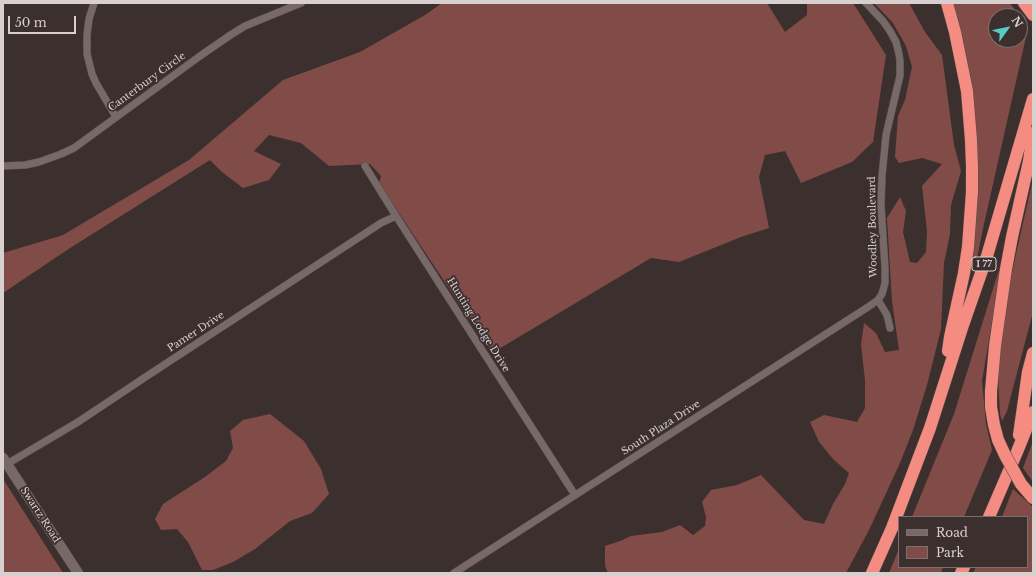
<!DOCTYPE html>
<html>
<head>
<meta charset="utf-8">
<style>
	body { margin:0 }
	#map { position:relative; width:1036px; height:576px; overflow:hidden; background:#3c302f; font-family:"Libre Baskerville",serif }
	canvas { display:block }
	.frame { position:absolute; inset:0; border:4px solid #d7d0cf; pointer-events:none }
	.legend { position:absolute; left:898px; top:516px; width:130px; height:52px; box-sizing:border-box; background:#3c302f; border:1px solid #7a706f; margin:0; padding:5px 7px; list-style:none; font-size:12px; color:#d7d0cf }
	.legend li { display:flex; align-items:center; gap:8px; height:20px }
	.legend b { width:20px; border:1px solid #7a706f }
	.north { position:absolute; left:988px; top:8px; width:40px; height:40px; box-sizing:border-box; background:#3c302f; border:1px solid #7a706f; border-radius:50%; rotate:57deg; font-size:11px; font-weight:700; line-height:16px; text-align:center; color:#d7d0cf }
	.north::after { content:''; display:block; margin:auto; width:14px; height:18px; background:#55cec5; clip-path:polygon(50% 0,100% 100%,50% 72%,0 100%) }
	.scale { position:absolute; left:8px; top:16px; width:68px; height:18px; box-sizing:border-box; border:2px solid #d7d0cf; border-top:0; padding-left:5px; font-size:12px; line-height:14px; white-space:nowrap; color:#d7d0cf; -webkit-text-stroke:3px #3c302f; paint-order:stroke }
</style>
</head>
<body>
<div id="map">
<canvas width="1036" height="576"></canvas>
<div class="frame"></div>
<ul class="legend">
<li><b style="height:5px;background:#766967"></b>Road</li>
<li><b style="height:11px;background:#814c47"></b>Park</li>
</ul>
<div class="north">N</div>
<div class="scale">50 m</div>
</div>
<script>
const context = document.querySelector('canvas').getContext('2d');
context.lineJoin = 'round';
function fillPath(path, color) {
  context.fillStyle = color;
  context.fill(path, 'evenodd');
}
function toPath(rows) {
  const path = new Path2D();
  for (const r of rows) {
    path.moveTo(r[0], r[1]);
    for (let i = 2; i < r.length; i += 2) path.lineTo(r[i], r[i + 1]);
  }
  return path;
}
function trace(path, color, width, dash) {
  context.strokeStyle = color;
  context.lineWidth = width;
  context.lineCap = dash ? 'butt' : 'round';
  context.setLineDash(dash || []);
  context.stroke(path);
}
function write(font, color, halo, rows, align = 'center') {
  context.font = font + ' "Libre Baskerville",serif';
  context.lineWidth = 3.5;
  context.setLineDash([]);
  context.textBaseline = 'middle';
  context.strokeStyle = halo;
  context.fillStyle = color;
  for (const [text, x, y, turn = 0] of rows) {
    context.save();
    context.translate(x, y);
    context.rotate((+turn || 0) * Math.PI / 180);
    context.textAlign = isNaN(turn) ? turn : align;
    if (halo) context.strokeText(text, 0, 0);
    context.fillText(text, 0, 0);
    context.restore();
  }
}
fillPath(toPath([
	[442,3,767,3,785,32,807,15,807,3,853,3,886,55,873,142,852,162,801,183,785,151,765,155,759,177,769,228,741,237,679,262,651,258,492,353,379,183,381,176,370,164,329,166,301,143,269,135,254,151,281,164,269,180,243,188,222,172,210,160,70,248,3,293,3,253,63,235,189,160,283,80,360,52,425,15],
	[874,3,909,3,925,32,942,55,954,145,961,171,951,205,950,234,944,263,941,329,927,385,913,430,900,463,870,528,846,573,608,573,605,566,605,546,620,541,631,536,662,532,680,525,693,535,705,526,706,517,702,502,711,490,737,485,761,475,804,520,824,524,833,504,845,484,849,473,834,460,819,442,810,422,824,415,857,422,865,408,865,380,861,345,864,323,876,333,885,352,899,350,892,301,887,218,900,197,906,211,903,232,910,262,917,263,926,252,927,231,922,186,942,164,922,158,899,163,895,157,898,116,905,100,912,67,906,46,893,23],
	[951,3,1010,3,1019,16,996,16,996,40,1020,40,1020,17,1028,28,984,224,975,268,967,274,975,169],
	[1033,179,1033,312,1007,411,1002,421,1000,414,998,377,1005,303],
	[1003,257,982,381,986,424,992,450,964,517,912,517,954,414],
	[270,414,304,441,321,469,329,494,312,513,290,521,255,549,233,562,213,570,202,570,188,542,177,529,161,530,155,519,163,504,205,477,226,461,233,448,230,431,243,420],
	[1033,441,1033,482,1023,468],
	[3,479,63,573,3,573],
	[1013,489,1033,507,1033,573,973,573,976,567,1027,567,1027,517,1002,517],
	[899,549,899,567,943,567,941,573,889,573]
]), '#814c47');
const street = toPath([
	[94,3,89,19,87,35,87,54,92,74,96,83,116,117],
	[3,166,25,165,39,162,61,154,74,148,200,56,229,36,245,26,301,3],
	[365,166,396,216,575,495],
	[878,300,887,315,890,328],
	[7,464,78,422,150,374,381,223,396,216],
	[454,573,681,427,868,307,878,300,882,294,885,283,885,268,881,205,882,176,886,135,898,84,900,76,900,61,899,54,896,42,890,31,883,21,866,3]
]);
const secondary = toPath([
	[3,458,78,573]
]);
const highway = toPath([
	[947,3,955,32,967,91,971,140,972,166,972,192,968,247,964,273,950,337,948,351],
	[1024,3,1033,15],
	[991,391,995,346,1006,269,1012,237,1029,161,1033,133],
	[1019,435,1028,372,1033,353],
	[989,517,1017,452,1033,412],
	[872,573,892,528,930,428,963,325,987,256,1033,99],
	[961,573,964,567]
]);
trace(street, '#554c4b', 8);
trace(secondary, '#554c4b', 11);
trace(highway, '#554c4b', 13);
trace(street, '#766967', 7);
trace(secondary, '#766967', 10);
trace(highway, '#f48c82', 12);
const highwayBridge = toPath([
	[991,391,991,407,994,425,998,440,1005,455,1021,484,1033,498]
]);
trace(highwayBridge, '#554c4b', 13, []);
trace(highwayBridge, '#f48c82', 12);
for (const [x, y, w] of [
	[984,264,24]
]) {
  const box = new Path2D();
  box.roundRect(x - w / 2, y - 7, w, 14, 3);
  context.fillStyle = '#3c302f';
  context.fill(box);
  trace(box, '#d7d0cf', 1);
}
write('bold 9px', '#d7d0cf', null, [
	["I 77",984,264]
]);
write('10px', '#d7d0cf', '#3c302f', [
	["Canterbury Circle",147,82,-36],
	["Woodley Boulevard",873,227,-91],
	["Hunting Lodge Drive",478,325,58],
	["Pamer Drive",196,332,-33],
	["South Plaza Drive",661,428,-33],
	["Swartz Road",40,515,57]
]);
</script>
</body>
</html>
